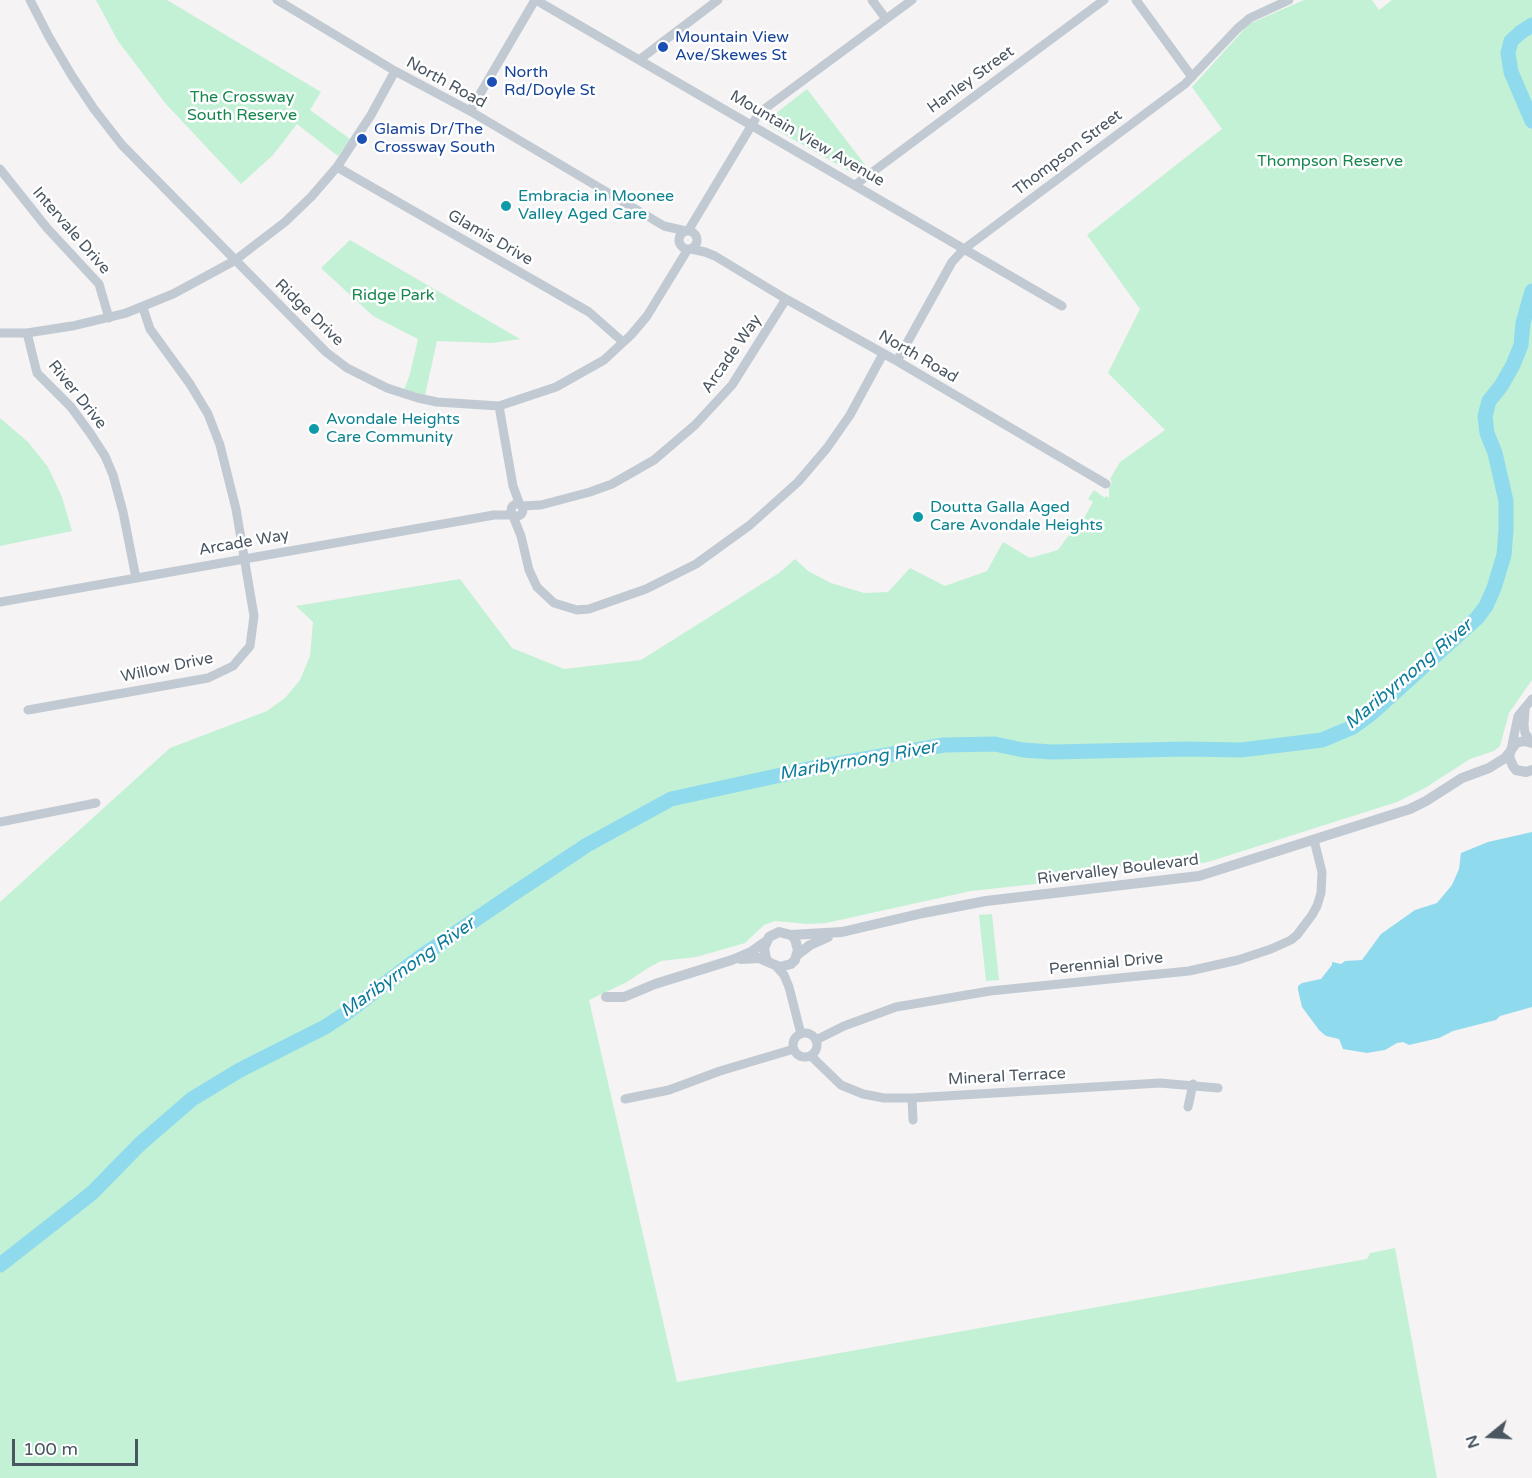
<!DOCTYPE html>
<html>
<head>
<meta charset="utf-8">
<style>
	body { margin:0 }
	#map { position:relative; width:1532px; height:1478px; overflow:hidden; background:#f5f3f3; font-family:"Varela Round",sans-serif }
	canvas { display:block }
	.north { position:absolute; left:1460px; top:1406px; width:60px; height:60px; -webkit-text-stroke:4px #fff; paint-order:stroke; rotate:252deg; font-size:16px; font-weight:700; line-height:24px; text-align:center; color:#4a5661 }
	.north::after { content:''; display:block; margin:auto; width:21px; height:27px; background:#4a5661; clip-path:polygon(50% 0,100% 100%,50% 72%,0 100%) }
	.scale { position:absolute; left:12px; top:1439px; width:126px; height:27px; box-sizing:border-box; border:3px solid #4a5661; border-top:0; padding-left:8px; font-size:18px; line-height:21px; white-space:nowrap; color:#4a5661; -webkit-text-stroke:4px #fff; paint-order:stroke }
</style>
</head>
<body>
<div id="map">
<canvas width="1532" height="1478"></canvas>
<div class="north">N</div>
<div class="scale">100 m</div>
</div>
<script>
const context = document.querySelector('canvas').getContext('2d');
context.lineJoin = 'round';
function fillPath(path, color) {
  context.fillStyle = color;
  context.fill(path, 'evenodd');
}
function toPath(rows) {
  const path = new Path2D();
  for (const r of rows) {
    if (r.length === 3) {
      path.moveTo(r[0] + r[2], r[1]);
      path.arc(r[0], r[1], r[2], 0, 2 * Math.PI);
      continue;
    }
    path.moveTo(r[0], r[1]);
    for (let i = 2; i < r.length; i += 2) path.lineTo(r[i], r[i + 1]);
  }
  return path;
}
function trace(path, color, width, dash) {
  context.strokeStyle = color;
  context.lineWidth = width;
  context.lineCap = dash ? 'butt' : 'round';
  context.setLineDash(dash || []);
  context.stroke(path);
}
function write(font, color, halo, rows, align = 'center') {
  context.font = font + ' "Varela Round",sans-serif';
  context.lineWidth = 5;
  context.setLineDash([]);
  context.textBaseline = 'middle';
  context.strokeStyle = halo;
  context.fillStyle = color;
  for (const [text, x, y, turn = 0] of rows) {
    context.save();
    context.translate(x, y);
    context.rotate((+turn || 0) * Math.PI / 180);
    context.textAlign = isNaN(turn) ? turn : align;
    if (halo) context.strokeText(text, 0, 0);
    context.fillText(text, 0, 0);
    context.restore();
  }
}
fillPath(toPath([
	[96,0,167,0,321,92,310,110,350,139,338,156,297,124,273,155,241,184,166,104,118,41],
	[1304,0,1372,0,1379,10,1392,0,1532,0,1532,680,1509,713,1500,746,1494,751,1470,759,1425,788,1397,802,1208,862,1154,872,1122,867,1107,868,1072,880,971,891,826,923,808,924,775,921,764,925,745,943,696,957,661,961,648,968,627,982,589,1000,677,1382,1367,1259,1370,1253,1395,1248,1437,1478,0,1478,0,902,170,748,267,711,285,698,300,680,310,656,313,622,296,606,460,579,512,648,564,669,641,660,779,573,795,559,808,571,831,583,864,593,888,592,910,568,945,586,987,571,1003,542,1030,558,1058,550,1071,532,1075,534,1093,502,1088,499,1094,490,1105,498,1106,496,1109,498,1109,488,1112,483,1110,479,1120,462,1165,430,1108,373,1140,309,1087,235,1222,129,1192,87,1249,24],
	[807,89,866,166,856,175,768,125,766,121],
	[350,240,520,339,492,343,437,341,425,395,404,390,410,374,418,339,373,316,321,268],
	[0,418,28,442,48,467,62,497,72,531,0,546],
	[992,914,999,980,986,981,979,915]
]), '#c3f1d5');
fillPath(toPath([
	[1532,832,1532,1007,1500,1016,1496,1020,1453,1031,1439,1038,1409,1045,1403,1042,1397,1043,1385,1050,1367,1053,1343,1049,1339,1039,1326,1036,1319,1030,1302,1007,1298,990,1298,986,1302,983,1321,979,1332,965,1332,962,1341,964,1345,961,1362,960,1381,934,1415,910,1437,903,1452,885,1459,869,1461,853,1488,842]
]), '#90daee');
trace(toPath([
	[1532,25,1521,32,1511,41,1508,53,1511,72,1532,121],
	[0,1265,92,1193,140,1144,192,1099,240,1070,325,1027,345,1014,419,958,510,896,587,845,671,799,813,768,944,745,995,744,1023,750,1052,752,1187,749,1241,750,1322,740,1353,727,1372,713,1477,618,1486,606,1494,588,1504,555,1506,530,1506,501,1495,453,1487,433,1485,416,1489,401,1501,386,1513,365,1521,345,1523,323,1532,291]
]), '#90daee', 15);
trace(toPath([
	[30,0,49,37,72,76,94,109,122,145,326,352,347,368,387,388,418,398,437,402,499,406,556,387,604,360,631,335,647,316,688,249],
	[277,0,395,71,470,111,664,226,686,231],
	[536,0,1062,306],
	[872,0,886,19],
	[1136,0,1192,77],
	[639,60,718,0],
	[470,111,535,0],
	[337,167,589,312,623,342],
	[0,169,47,228,99,284,109,318],
	[855,185,1104,0],
	[688,240,9],
	[688,231,759,113,912,0],
	[691,249,705,252,715,256,786,299,897,361,1106,484],
	[0,333,27,333,72,326,126,313,173,294,234,261,285,222,311,197,337,167,371,115,395,71],
	[27,333,37,373,71,407,90,433,105,456,113,475,123,512,136,578],
	[897,361,952,262,964,249,1185,84,1237,29,1250,18,1289,0],
	[499,406,513,486,520,505],
	[517,510,6],
	[521,506,541,505,590,492,612,484,654,460,695,425,732,385,786,299],
	[513,516,521,536,529,570,537,587,554,603,577,610,589,609,646,589,696,564,750,525,798,482,827,448,850,415,883,354],
	[0,602,494,515,512,515],
	[28,710,208,678,233,666,250,646,254,616,236,509,220,445,208,414,190,384,150,329,143,308],
	[1525,710,1524,725,1525,733,1532,742],
	[1511,750,1518,716,1532,699],
	[0,822,96,803],
	[775,965,784,975,789,987,801,1034],
	[805,1045,12],
	[816,1040,844,1026,896,1007,990,991,1189,971,1238,960,1271,949,1291,940,1297,935,1312,915,1317,906,1321,893,1322,872,1314,840],
	[811,1056,841,1085,863,1094,884,1098,912,1098,1160,1083,1218,1088],
	[912,1098,913,1120],
	[625,1099,669,1090,720,1071,794,1049],
	[1188,1107,1193,1084]
]), '#c1cad2', 9);
trace(toPath([
	[1532,743,1524,741,1516,743,1511,750,1509,757,1513,766,1516,770,1526,772,1532,770],
	[791,935,842,932,923,913,986,901,1199,876,1410,809,1426,801,1462,778,1489,768,1505,758,1510,752],
	[797,955,810,945,828,937],
	[741,959,759,958,775,965,780,967,791,964,795,960,798,950,795,939,791,935,779,932,769,937,764,948,766,959,770,963],
	[606,997,624,997,655,984,732,960,751,952,765,942]
]), '#c1cad2', 10);
for (const [x, y, r, color] of [
	[663,47,6,"#1a4fb4"],
	[492,82,6,"#1a4fb4"],
	[362,139,6,"#1a4fb4"],
	[506,206,6,"#0f9aa8"],
	[314,429,6,"#0f9aa8"],
	[918,517,6,"#0f9aa8"]
]) {
  const dot = new Path2D();
  dot.arc(x, y, r, 0, 2 * Math.PI);
  context.fillStyle = color;
  context.fill(dot);
  trace(dot, '#fff', 2);
}
write('16px', '#164399', '#fff', [
	["Mountain View",675,38],
	["Ave/Skewes St",675,56],
	["North",504,73],
	["Rd/Doyle St",504,91],
	["Glamis Dr/The",374,130],
	["Crossway South",374,148]
], 'left');
write('16px', '#4a5661', '#fff', [
	["Hanley Street",971,80,-36],
	["North Road",446,83,29],
	["Mountain View Avenue",807,139,30],
	["Thompson Street",1068,153,-37],
	["Intervale Drive",71,231,49],
	["Glamis Drive",490,238,30],
	["Ridge Drive",309,313,44],
	["Arcade Way",732,354,-55],
	["North Road",918,357,30],
	["River Drive",77,395,51],
	["Arcade Way",244,543,-10],
	["Willow Drive",167,668,-12],
	["Rivervalley Boulevard",1118,870,-7],
	["Perennial Drive",1106,964,-6],
	["Mineral Terrace",1007,1077,-3]
]);
write('16px', '#17864f', '#fff', [
	["The Crossway",242,98],
	["South Reserve",242,116],
	["Thompson Reserve",1330,162],
	["Ridge Park",393,296]
]);
write('16px', '#0d838f', '#fff', [
	["Embracia in Moonee",518,197],
	["Valley Aged Care",518,215],
	["Avondale Heights",326,420],
	["Care Community",326,438],
	["Doutta Galla Aged",930,508],
	["Care Avondale Heights",930,526]
], 'left');
write('italic 18px', '#0c7c9b', '#fff', [
	["Maribyrnong River",1409,675,-40],
	["Maribyrnong River",858,761,-10],
	["Maribyrnong River",408,968,-35]
]);
</script>
</body>
</html>
